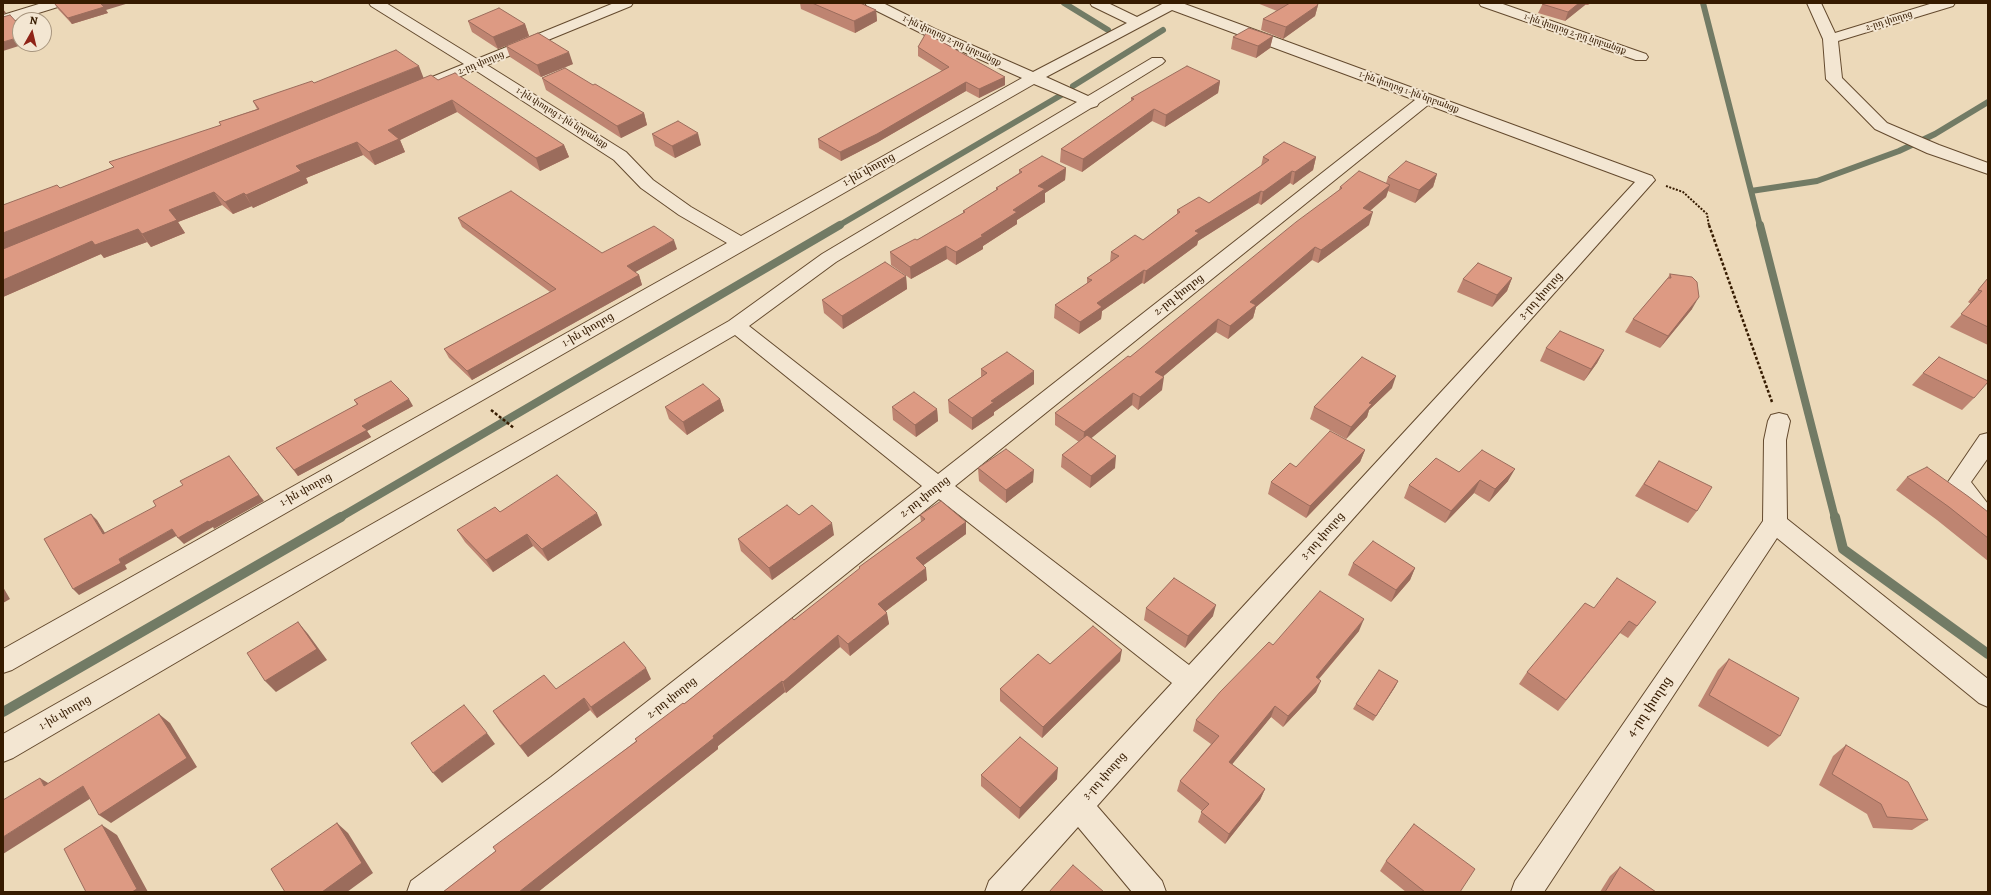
<!DOCTYPE html>
<html>
<head>
<meta charset="utf-8">
<style>
	body { margin:0 }
	#map { position:relative; width:1991px; height:895px; overflow:hidden; background:#ecd9b9; font-family:Alegreya,serif }
	canvas { display:block }
	.frame { position:absolute; inset:0; border:4px solid #361b00; pointer-events:none }
	.north { position:absolute; left:12px; top:12px; width:40px; height:40px; box-sizing:border-box; background:#f3e6d2; border:1px solid #a7957e; border-radius:50%; rotate:8deg; font-size:11px; font-weight:700; line-height:16px; text-align:center; color:#361b00 }
	.north::after { content:''; display:block; margin:auto; width:14px; height:18px; background:#8f2418; clip-path:polygon(50% 0,100% 100%,50% 72%,0 100%) }
</style>
</head>
<body>
<div id="map">
<canvas width="1991" height="895"></canvas>
<div class="frame"></div>
<div class="north">N</div>
</div>
<script>
const context = document.querySelector('canvas').getContext('2d');
context.lineJoin = 'round';
function toPath(rows) {
  const path = new Path2D();
  for (const r of rows) {
    path.moveTo(r[0], r[1]);
    for (let i = 2; i < r.length; i += 2) path.lineTo(r[i], r[i + 1]);
  }
  return path;
}
function trace(path, color, width, dash) {
  context.strokeStyle = color;
  context.lineWidth = width;
  context.lineCap = dash ? 'butt' : 'round';
  context.setLineDash(dash || []);
  context.stroke(path);
}
function fillPath(path, color) {
  context.fillStyle = color;
  context.fill(path, 'evenodd');
}
function write(font, color, halo, rows, align = 'center') {
  context.font = font + ' Alegreya,"Noto Serif Armenian",serif';
  context.lineWidth = 4;
  context.setLineDash([]);
  context.textBaseline = 'middle';
  context.strokeStyle = halo;
  context.fillStyle = color;
  for (const [text, x, y, turn = 0] of rows) {
    context.save();
    context.translate(x, y);
    context.rotate((+turn || 0) * Math.PI / 180);
    context.textAlign = isNaN(turn) ? turn : align;
    if (halo) context.strokeText(text, 0, 0);
    context.fillText(text, 0, 0);
    context.restore();
  }
}
trace(toPath([
	[1064,3,1108,30],
	[1703,3,1760,226],
	[1073,86,1163,30],
	[1751,191,1817,181,1899,151,1935,134,1988,102],
	[838,226,1063,94]
]), '#727b65', 6);
trace(toPath([
	[1760,225,1835,518],
	[339,518,840,225]
]), '#727b65', 8);
trace(toPath([
	[1835,517,1843,549,1988,654],
	[3,712,341,517]
]), '#727b65', 10);
const street = toPath([
	[42,3,63,3,61,6,3,24,3,15,42,3],
	[369,3,386,3,477,59,614,3,633,3,631,6,487,65,626,152,653,180,691,207,741,236,1022,78,925,35,867,6,865,3,883,3,935,29,1033,72,1127,23,1092,6,1090,3,1108,3,1137,17,1164,3,1182,3,1652,176,1655,180,1097,806,1162,881,1166,892,1132,892,1078,827,1020,892,985,892,989,881,1172,683,939,499,571,795,446,892,407,892,411,881,551,777,922,486,735,335,13,758,3,762,3,734,729,321,822,254,1077,102,1034,84,12,670,3,673,3,649,727,243,679,215,641,188,614,160,475,70,417,94,405,94,403,91,405,88,464,64,371,6,369,3],
	[1172,10,1415,100,938,474,749,326,836,262,1091,108,1097,106,1099,103,1162,64,1165,61,1162,58,1152,58,1088,96,1046,77,1172,10],
	[1428,105,1635,182,1189,665,955,486,1428,105],
	[1479,3,1500,3,1646,54,1648,57,1646,60,1636,60,1481,6,1479,3],
	[1807,3,1821,3,1835,33,1933,3,1955,3,1953,6,1838,41,1842,78,1887,123,1939,145,1988,163,1988,174,1927,153,1875,129,1826,79,1823,39,1807,3],
	[1779,413,1787,415,1790,421,1786,440,1787,519,1988,679,1988,707,1979,703,1777,538,1544,892,1511,892,1515,881,1763,521,1764,440,1768,421,1771,415,1779,413],
	[1988,433,1988,458,1971,482,1988,504,1988,530,1980,527,1948,482,1980,435,1988,433]
]);
trace(street, '#644a2e', 2);
trace(toPath([
	[1666,186,1683,192,1707,214,1709,226]
]), '#361b00', 2, [2, 1.5]);
trace(toPath([
	[1709,225,1772,402],
	[491,410,514,428]
]), '#361b00', 2.5, [3, 2]);
fillPath(street, '#f3e6d2');
fillPath(toPath([
	[54,3,106,10,108,13,72,24,58,9],
	[800,3,860,3,876,10,877,21,855,33,801,9],
	[1257,3,1317,3,1318,5,1315,16,1283,39,1261,30,1263,19,1277,11],
	[1543,3,1591,3,1588,5,1585,5,1565,21,1538,13],
	[468,21,525,24,529,36,498,49,472,32],
	[1273,36,1270,48,1256,58,1231,49,1233,37],
	[506,46,573,64,541,77,510,57],
	[918,47,1005,77,1005,85,979,98,966,91,878,142,841,161,819,148,818,139,942,71,918,56],
	[424,78,438,80,564,145,569,157,540,171,457,112,400,140,405,152,375,165,363,155,306,178,308,183,253,208,252,206,233,214,222,205,178,222,185,233,151,247,147,242,104,258,101,254,3,297,3,205,60,188,221,125,219,122,257,109,253,101,314,83],
	[542,78,593,85,644,113,647,125,621,138,546,90],
	[1220,81,1218,93,1165,127,1152,121,1082,172,1060,162,1061,149,1131,101,1131,98],
	[652,134,701,145,675,158,655,146],
	[1263,157,1316,157,1313,170,1293,185,1290,183,1261,205,1258,203,1198,241,1197,245,1144,284,1142,283,1102,311,1101,319,1079,334,1054,318,1055,305,1087,284,1087,278,1110,262,1111,252,1143,240,1177,214,1177,210,1209,203,1261,166],
	[1066,168,1065,180,1045,193,1045,202,1017,220,1017,224,983,246,983,249,956,265,947,259,911,279,891,265,890,252,917,240,963,213,963,211,996,190,996,188,1019,173,1019,170],
	[1437,174,1433,187,1415,203,1388,191,1386,197,1370,211,1369,225,1318,263,1312,260,1256,307,1253,318,1228,339,1216,332,1162,377,1162,390,1138,410,1132,405,1091,438,1115,468,1090,488,1061,467,1062,455,1079,442,1055,425,1055,413,1130,357,1339,190,1340,187,1386,183,1388,177],
	[458,218,602,253,677,249,635,272,639,275,642,285,472,380,449,358,444,349,550,292,462,227],
	[1670,274,1692,309,1660,348,1625,332,1633,319,1667,279],
	[906,276,907,289,843,329,824,313,822,300],
	[1512,278,1507,291,1492,307,1457,292,1463,279],
	[1988,278,1988,345,1950,327,1971,304,1968,302],
	[1546,348,1604,350,1597,363,1584,381,1540,361],
	[981,369,1034,384,994,412,994,415,972,430,949,413,948,400,981,377],
	[1923,373,1974,398,1962,410,1912,385],
	[1392,388,1369,410,1367,417,1346,439,1310,419,1314,407],
	[720,399,724,411,687,435,669,419,665,407],
	[354,400,413,406,367,431,371,437,298,476,276,448,357,405],
	[892,407,937,409,938,421,916,437,893,420],
	[1365,450,1360,462,1306,518,1268,494,1271,482,1296,467],
	[1659,461,1697,511,1688,523,1635,496],
	[978,468,1033,482,1006,503,979,481],
	[1459,472,1508,481,1489,502,1474,493,1445,523,1404,498,1409,485],
	[1907,477,1988,512,1988,561,1937,520,1896,490],
	[799,515,834,535,772,580,741,551,738,539],
	[920,515,966,522,966,534,923,565,927,580,886,611,889,624,850,656,840,647,786,693,785,692,718,746,718,749,538,892,443,892,636,741,635,739,684,704,794,620,860,569,859,567,921,522],
	[602,525,548,561,533,546,493,572,465,542,457,530],
	[1353,563,1415,568,1410,580,1391,602,1348,575],
	[1656,602,1628,638,1620,633,1558,711,1519,684,1527,672,1594,608],
	[1146,608,1213,616,1185,648,1144,620],
	[1359,631,1319,679,1316,692,1283,727,1271,717,1232,764,1265,789,1260,800,1225,844,1198,822,1202,811,1177,791,1180,781,1211,744,1193,731,1196,720,1273,645],
	[1729,659,1780,736,1768,747,1698,706,1718,670],
	[1120,661,1042,738,1000,701,1000,689,1050,664],
	[651,679,597,718,590,710,528,757,500,722,493,711,556,689],
	[1398,681,1395,687,1373,721,1353,709,1356,704],
	[1846,745,1928,820,1912,830,1873,828,1867,814,1819,785,1833,756],
	[981,775,1057,779,1019,819,981,786],
	[1386,861,1460,892,1406,892,1380,871],
	[1620,867,1656,892,1600,892,1610,876]
]), '#be8471');
fillPath(toPath([
	[104,3,129,3,106,10,108,13,72,24,68,18],
	[1579,3,1586,3,1585,5,1565,21,1568,12],
	[1318,5,1315,16,1283,39,1286,27],
	[3,9,6,13,3,14],
	[876,10,877,21,855,33,854,21],
	[525,24,529,36,498,49,493,37],
	[1273,36,1270,48,1256,58,1258,46],
	[20,37,20,44,25,44,3,51,3,42],
	[569,52,573,64,541,77,537,65],
	[419,66,424,79,3,250,3,233],
	[1005,77,1005,85,979,98,979,89],
	[1220,81,1218,93,1165,127,1166,115],
	[966,82,966,91,878,142,841,161,840,152],
	[452,100,457,112,400,140,405,152,375,165,369,152,388,130],
	[1154,109,1152,121,1082,172,1083,159],
	[644,113,647,125,621,138,617,126],
	[698,133,701,145,675,158,672,146],
	[357,142,363,155,306,178,308,183,253,208,246,195,296,166],
	[564,145,569,157,540,171,536,158],
	[1316,157,1313,170,1293,185,1295,172],
	[1066,168,1065,180,1045,193,1045,202,1017,220,1017,224,983,246,983,249,956,265,956,252,981,235,1013,210,1038,186],
	[1292,171,1290,183,1261,205,1263,192],
	[1437,174,1433,187,1415,203,1419,190],
	[1390,185,1386,197,1359,220,1363,208],
	[1261,191,1258,203,1198,241,1197,245,1144,284,1146,271,1195,231],
	[214,192,222,205,178,222,185,233,151,247,142,234,169,210],
	[244,193,252,206,233,214,225,202],
	[1373,212,1369,225,1318,263,1321,250],
	[138,229,147,242,104,258,101,254,3,297,3,280,92,241],
	[674,240,677,249,630,275,627,266],
	[946,246,947,259,911,279,910,267],
	[1315,247,1312,260,1256,307,1253,318,1228,339,1230,326,1250,302],
	[1144,270,1142,283,1102,311,1101,319,1079,334,1080,322,1097,303],
	[639,275,642,285,472,380,467,371],
	[906,276,907,289,843,329,842,316],
	[1512,278,1507,291,1492,307,1497,295],
	[1699,297,1692,309,1660,348,1668,336],
	[1218,319,1216,332,1153,385,1155,372],
	[1604,350,1597,363,1584,381,1591,369],
	[1034,371,1034,384,994,412,994,415,972,430,972,418,991,401],
	[1396,376,1392,388,1369,410,1367,417,1346,439,1351,427,1369,403],
	[1164,377,1162,390,1138,410,1140,397],
	[1133,393,1132,405,1083,445,1084,432],
	[409,399,413,406,367,431,371,437,298,476,294,470,362,426],
	[720,399,724,411,687,435,683,422],
	[937,409,938,421,916,437,915,425],
	[1365,450,1360,462,1306,518,1310,506],
	[229,456,264,501,214,529,213,527,184,544,178,538],
	[1116,456,1115,468,1090,488,1091,476],
	[1515,469,1508,481,1489,502,1495,489],
	[1034,470,1033,482,1006,503,1006,490],
	[1480,480,1474,493,1445,523,1451,511],
	[597,513,602,525,548,561,542,549],
	[91,514,97,520,110,541,103,534],
	[966,522,966,534,917,570,916,558],
	[832,523,834,535,772,580,769,568],
	[172,529,178,535,125,565,127,569,79,595,73,589,119,559],
	[527,534,533,546,493,572,486,560],
	[926,568,927,580,879,616,878,604],
	[1415,568,1410,580,1391,602,1396,590],
	[3,587,10,599,3,603],
	[1216,605,1213,616,1185,648,1188,636],
	[887,613,889,624,850,656,848,644],
	[1364,619,1359,631,1311,688,1316,677],
	[298,622,308,634,327,660,276,692,265,681],
	[838,635,840,647,786,693,783,682],
	[1122,650,1120,661,1042,738,1043,727],
	[646,668,651,679,597,718,591,707],
	[782,681,785,692,718,746,718,749,538,892,519,892],
	[1321,681,1316,692,1283,727,1288,716],
	[1398,681,1395,687,1373,721,1376,716],
	[584,698,590,710,528,757,520,746],
	[1275,706,1271,717,1225,773,1229,762],
	[159,714,170,723,197,767,111,823,99,815],
	[487,733,495,744,442,783,433,773],
	[1058,768,1057,779,1019,819,1020,808],
	[40,778,53,786,44,786],
	[83,786,96,795,3,854,3,837],
	[1265,789,1260,800,1225,844,1229,834],
	[337,823,348,833,373,873,347,892,322,892],
	[102,825,117,835,148,892,132,892]
]), '#9b6c5c');
const building = toPath([
	[54,3,104,3,101,4,104,7,68,18,54,3],
	[812,3,860,3,876,10,854,21,812,3],
	[1290,3,1317,3,1318,5,1286,27,1263,19,1290,3],
	[1543,3,1579,3,1568,12,1542,4,1543,3],
	[499,8,525,24,493,37,468,21,499,8],
	[10,15,20,26,20,37,3,42,3,17,10,15],
	[1249,28,1273,36,1258,46,1233,37,1249,28],
	[538,33,569,52,537,65,506,46,538,33],
	[926,33,1005,77,979,89,966,82,877,134,840,152,818,139,949,67,918,47,926,33],
	[396,50,419,66,3,233,3,205,57,185,60,188,114,167,109,162,221,125,219,122,259,109,253,101,312,81,314,83,396,50],
	[1187,66,1220,81,1166,115,1154,109,1083,159,1061,149,1134,99,1131,98,1187,66],
	[565,68,593,85,595,84,644,113,617,126,542,78,565,68],
	[455,73,564,145,536,158,452,100,388,130,399,139,369,152,357,142,296,166,301,171,246,195,244,193,225,202,214,192,169,210,177,220,142,234,138,229,95,245,92,241,3,280,3,249,431,75,438,80,455,73],
	[678,121,698,133,672,146,652,134,678,121],
	[1284,142,1316,157,1295,172,1292,171,1263,192,1261,191,1195,231,1199,233,1146,271,1144,270,1097,303,1102,307,1080,322,1055,305,1092,280,1087,278,1119,256,1111,252,1135,235,1143,240,1180,212,1177,210,1199,197,1209,203,1269,160,1263,157,1284,142],
	[1042,156,1066,168,1038,186,1045,189,1013,210,1017,212,981,235,983,236,956,252,946,246,910,267,890,252,915,239,917,240,965,212,963,211,998,189,996,188,1022,172,1019,170,1042,156],
	[1406,161,1437,174,1419,190,1388,177,1406,161],
	[1359,171,1390,185,1363,208,1373,212,1321,250,1315,247,1250,302,1256,305,1230,326,1218,319,1155,372,1164,377,1140,397,1133,393,1084,432,1055,413,1128,356,1130,357,1296,222,1342,188,1340,187,1359,171],
	[511,191,602,253,654,226,674,240,627,266,639,275,467,371,444,349,556,289,458,218,511,191],
	[885,262,906,276,842,316,822,300,885,262],
	[1478,263,1512,278,1497,295,1463,279,1478,263],
	[1670,274,1692,277,1697,282,1699,297,1668,336,1633,319,1668,278,1671,278,1670,274],
	[1988,278,1988,327,1961,314,1982,291,1978,290,1988,278],
	[1560,331,1604,350,1591,369,1546,348,1560,331],
	[1007,352,1034,371,991,401,994,402,972,418,948,400,987,373,981,369,1007,352],
	[1362,357,1396,376,1369,403,1372,404,1351,427,1314,407,1362,357],
	[1939,357,1988,381,1988,382,1974,398,1923,373,1939,357],
	[391,381,409,399,362,426,367,430,294,470,276,448,358,404,354,400,391,381],
	[703,384,720,399,683,422,665,407,703,384],
	[914,392,937,409,915,425,892,407,914,392],
	[1330,431,1365,450,1310,506,1271,482,1290,463,1296,467,1330,431],
	[1087,435,1116,456,1091,476,1062,455,1087,435],
	[1006,449,1034,470,1006,490,978,468,1006,449],
	[1482,450,1515,469,1495,489,1480,480,1451,511,1409,485,1436,458,1459,472,1482,450],
	[229,456,259,495,209,522,208,521,178,538,172,529,119,559,121,563,73,589,44,539,91,514,103,534,156,506,153,501,183,485,180,481,229,456],
	[1659,461,1712,487,1697,511,1644,484,1659,461],
	[1927,467,1969,497,1988,512,1988,538,1949,507,1907,477,1927,467],
	[557,475,597,513,542,549,527,534,486,560,457,530,495,507,500,512,557,475],
	[941,501,966,522,916,558,926,568,878,604,887,613,848,644,838,635,783,682,782,681,713,736,714,738,519,892,443,892,496,851,493,847,637,741,635,739,683,703,684,704,792,618,794,620,860,568,859,567,925,519,920,515,941,501],
	[787,505,799,515,812,505,832,523,769,568,738,539,787,505],
	[1373,541,1415,568,1396,590,1353,563,1373,541],
	[1174,578,1216,605,1188,636,1146,608,1174,578],
	[1617,578,1656,602,1637,626,1629,621,1566,700,1527,672,1585,603,1594,608,1617,578],
	[1320,591,1364,619,1316,677,1321,681,1288,716,1275,706,1229,762,1265,789,1229,834,1201,812,1209,804,1180,781,1219,736,1196,720,1220,692,1269,642,1273,645,1320,591],
	[298,622,317,649,265,681,247,653,298,622],
	[1093,626,1122,650,1043,727,1000,689,1038,654,1050,664,1093,626],
	[624,642,646,668,591,707,584,698,520,746,493,711,544,675,556,689,624,642],
	[1729,659,1799,698,1780,736,1709,695,1729,659],
	[1379,670,1398,681,1376,716,1356,704,1379,670],
	[464,705,487,733,433,773,411,743,464,705],
	[159,714,187,758,99,815,83,786,3,837,3,800,40,778,44,786,159,714],
	[1020,737,1058,768,1020,808,981,775,1020,737],
	[1846,745,1908,782,1928,820,1887,817,1881,804,1832,774,1846,745],
	[337,823,362,863,322,892,285,892,271,869,337,823],
	[1414,824,1475,869,1460,892,1425,892,1386,861,1414,824],
	[102,825,137,889,132,892,86,892,64,849,102,825],
	[1073,865,1104,892,1049,892,1073,865],
	[1620,867,1656,892,1605,892,1620,867]
]);
fillPath(building, '#dd9a83');
trace(building, '#9b6c5c', 1);
write('9px', '#361b00', '#f3e6d2', [
	["2-րդ փողոց",1889,21,-17],
	["1-ին փողոց 2-րդ նրբանցք",1575,34,19],
	["1-ին փողոց 2-րդ նրբանցք",952,41,25],
	["2-րդ փողոց",481,63,-22],
	["1-ին փողոց 1-ին նրբանցք",1409,92,20],
	["1-ին փողոց 1-ին նրբանցք",562,118,32]
]);
write('11px', '#361b00', '#f3e6d2', [
	["1-ին փողոց",869,170,-29],
	["2-րդ փողոց",1179,295,-38],
	["3-րդ փողոց",1541,296,-48],
	["1-ին փողոց",588,330,-30],
	["1-ին փողոց",306,490,-29],
	["2-րդ փողոց",925,497,-38],
	["3-րդ փողոց",1323,536,-48],
	["2-րդ փողոց",672,698,-38],
	["1-ին փողոց",65,713,-30],
	["3-րդ փողոց",1105,776,-48]
]);
write('13px', '#361b00', '#f3e6d2', [
	["4-րդ փողոց",1650,707,-56]
]);
</script>
</body>
</html>
